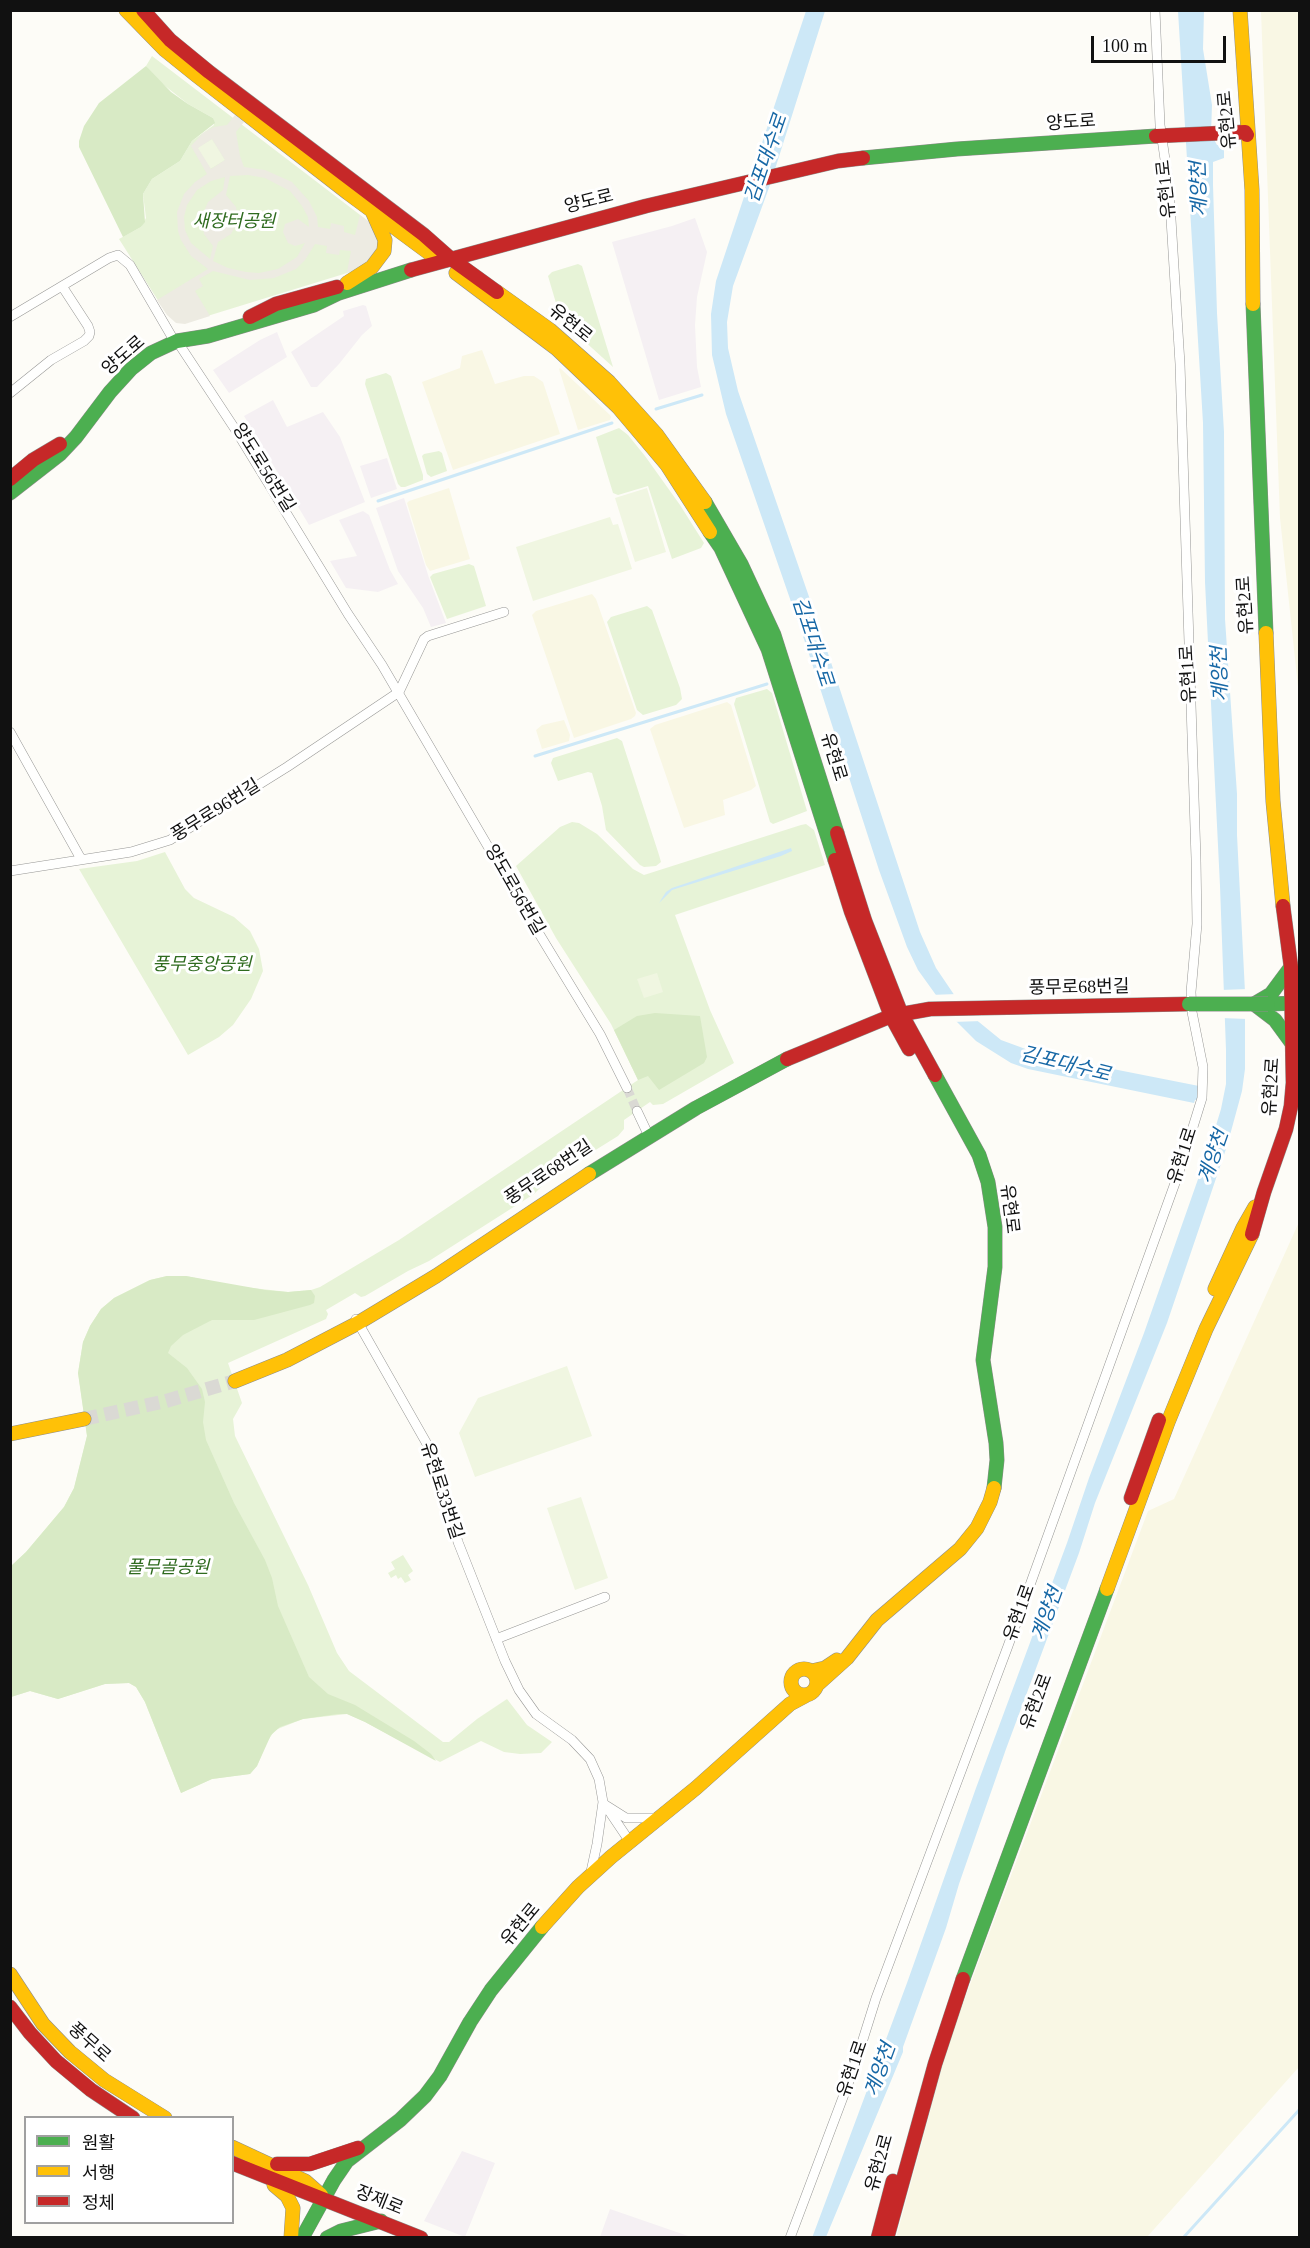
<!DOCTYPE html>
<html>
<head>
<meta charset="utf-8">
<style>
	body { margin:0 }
	#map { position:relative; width:1310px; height:2248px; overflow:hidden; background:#fdfcf7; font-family:"Times New Roman","Noto Sans KR",serif }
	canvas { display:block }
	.frame { position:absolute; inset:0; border:12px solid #111; pointer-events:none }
	.legend { position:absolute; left:24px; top:2116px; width:210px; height:108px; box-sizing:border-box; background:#fff; border:2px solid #a0a0a0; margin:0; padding:8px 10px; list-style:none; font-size:18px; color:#111 }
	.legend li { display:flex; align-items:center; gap:12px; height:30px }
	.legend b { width:30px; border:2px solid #a0a0a0 }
	.scale { position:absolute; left:1091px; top:36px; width:135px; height:27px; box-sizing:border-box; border:3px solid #111; border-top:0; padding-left:8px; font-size:18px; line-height:21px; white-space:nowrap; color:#111; -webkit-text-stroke:4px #fff; paint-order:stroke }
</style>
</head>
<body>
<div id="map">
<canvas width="1310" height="2248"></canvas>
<div class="frame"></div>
<ul class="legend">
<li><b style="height:8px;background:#4caf50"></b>원활</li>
<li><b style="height:8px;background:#ffc107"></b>서행</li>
<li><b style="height:8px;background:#c62828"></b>정체</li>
</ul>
<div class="scale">100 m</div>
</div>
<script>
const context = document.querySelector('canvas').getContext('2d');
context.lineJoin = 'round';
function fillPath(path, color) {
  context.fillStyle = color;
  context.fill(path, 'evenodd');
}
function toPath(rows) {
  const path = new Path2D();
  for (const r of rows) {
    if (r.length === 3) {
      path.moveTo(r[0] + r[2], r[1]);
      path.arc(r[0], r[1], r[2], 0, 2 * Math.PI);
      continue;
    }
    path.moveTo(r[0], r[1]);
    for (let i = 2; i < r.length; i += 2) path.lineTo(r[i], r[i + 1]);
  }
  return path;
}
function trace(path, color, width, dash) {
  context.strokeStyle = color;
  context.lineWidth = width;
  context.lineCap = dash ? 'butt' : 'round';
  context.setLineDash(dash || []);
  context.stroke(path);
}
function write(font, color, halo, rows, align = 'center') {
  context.font = font + ' "Times New Roman","Noto Sans KR",serif';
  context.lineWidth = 6;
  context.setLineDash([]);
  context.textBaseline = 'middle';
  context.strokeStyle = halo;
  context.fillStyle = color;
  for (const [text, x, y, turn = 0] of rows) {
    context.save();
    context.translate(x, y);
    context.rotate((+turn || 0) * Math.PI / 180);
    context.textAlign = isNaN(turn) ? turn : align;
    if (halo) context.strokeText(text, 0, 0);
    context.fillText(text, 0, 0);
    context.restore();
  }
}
fillPath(toPath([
	[695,218,707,252,697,297,695,325,697,367,701,387,659,400,612,242,672,226],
	[363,305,366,306,372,326,362,335,339,364,317,387,311,387,291,352,344,316,343,311],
	[277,332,287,357,229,393,213,370,260,340],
	[273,400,287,427,323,412,340,437,365,502,309,525,244,416],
	[387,458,397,489,371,498,360,466],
	[404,498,429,578,446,623,431,627,423,608,398,571,376,508],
	[363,511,369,515,390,570,398,584,378,592,346,588,330,561,357,556,339,520],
	[462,2151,495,2163,465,2237,424,2221],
	[610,2209,691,2237,600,2237]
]), '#f5f0f3');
fillPath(toPath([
	[1261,11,1299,11,1299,696,1280,518],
	[482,350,495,384,524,376,534,376,543,382,560,434,453,470,422,382,460,368,462,356],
	[560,368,610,415,611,417,610,420,578,430,559,369],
	[449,488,470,559,430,571,426,565,407,503,409,501],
	[592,594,596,599,636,713,635,716,631,719,574,738,532,615,536,611],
	[727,702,731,705,756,786,751,790,723,800,725,815,684,828,650,729,655,725],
	[564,720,570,735,569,741,542,749,536,730,542,725],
	[1299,1222,1299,2067,1147,2237,896,2238,950,2038,1148,1511,1174,1499]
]), '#f9f7e4');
fillPath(toPath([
	[152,56,368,221,360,269,188,322,166,313,119,239,141,227,146,218,143,194,152,179,180,161,192,141,214,125,213,118,188,104,155,78,146,66],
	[578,264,582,266,613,367,561,320,548,276,552,272],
	[386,373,391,376,423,475,423,480,405,487,401,487,398,484,365,384,366,379],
	[619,428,628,435,645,456,680,505,704,543,701,548,672,559,648,486,618,495,613,493,596,437],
	[439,451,442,453,447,471,431,477,427,474,422,456,424,454],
	[469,564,474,566,486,606,447,619,430,577,433,574],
	[647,606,652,610,680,688,682,699,676,705,643,715,637,710,607,622,611,617],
	[767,689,772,693,807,811,773,824,770,822,734,704,736,698],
	[617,738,622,741,659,855,661,862,656,866,644,867,640,865,606,830,602,806,592,773,588,772,558,781,551,763,553,758],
	[572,822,579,823,597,834,633,869,644,875,801,825,806,824,814,830,825,865,675,915,710,1010,734,1063,663,1104,653,1105,650,1102,624,1120,624,1129,618,1136,549,1179,534,1194,429,1261,408,1271,365,1296,361,1297,355,1293,326,1310,328,1314,326,1319,228,1363,242,1403,233,1419,235,1436,308,1585,337,1653,349,1671,443,1742,449,1742,477,1719,507,1699,527,1725,552,1742,541,1753,520,1754,504,1752,481,1741,440,1762,365,1722,347,1714,303,1719,275,1730,267,1742,257,1766,250,1774,212,1779,181,1793,145,1702,136,1687,129,1683,105,1684,58,1699,30,1691,11,1697,10,1567,26,1552,64,1507,74,1488,87,1436,78,1373,83,1342,90,1326,101,1309,114,1298,150,1280,167,1276,186,1276,235,1286,288,1292,311,1290,320,1287,399,1240,638,1080,611,1024,556,938,516,866,560,827],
	[165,852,185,889,194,898,234,917,250,931,259,949,263,971,251,999,233,1025,219,1037,188,1055,79,869,137,861],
	[403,1555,413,1571,408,1575,411,1580,405,1583,401,1577,398,1579,396,1575,391,1578,388,1573,395,1569,391,1562]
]), '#e7f3d7');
fillPath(toPath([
	[146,66,171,92,188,104,213,118,215,123,192,141,180,161,152,179,143,194,145,222,141,227,123,237,79,147,79,141,84,126,99,103],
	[655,1013,700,1016,707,1057,704,1063,659,1090,648,1076,638,1080,614,1030,637,1016],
	[167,1276,186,1276,265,1290,288,1292,311,1290,315,1296,314,1303,310,1305,254,1320,212,1320,183,1335,171,1346,168,1353,187,1368,202,1389,205,1402,203,1422,206,1440,234,1503,265,1560,272,1578,278,1606,309,1677,328,1694,355,1705,414,1741,431,1754,436,1761,365,1722,347,1714,338,1714,303,1719,280,1727,271,1735,257,1766,250,1774,212,1779,181,1793,145,1702,136,1687,129,1683,105,1684,58,1699,30,1691,11,1697,10,1567,26,1552,64,1507,74,1488,87,1436,78,1373,83,1342,90,1326,101,1309,114,1298,150,1280]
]), '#d8eac5');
fillPath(toPath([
	[212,139,225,160,210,169,197,148],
	[647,488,666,552,635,562,615,498],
	[610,517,613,525,618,524,632,569,533,601,516,547],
	[657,973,663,992,644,998,637,979],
	[567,1366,592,1436,475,1477,459,1433,478,1398],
	[581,1497,608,1578,575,1590,547,1508]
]), '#f0f6e1');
fillPath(toPath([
	[235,115,244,122,236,132,240,156,244,167,265,170,292,182,309,201,317,217,318,227,330,229,331,223,344,226,344,232,355,235,360,215,373,225,380,245,376,257,360,269,347,272,351,251,340,250,339,255,326,253,327,246,315,244,305,260,296,269,274,278,250,280,213,271,199,279,203,286,195,291,210,316,185,324,176,323,167,315,157,300,208,269,191,256,181,240,178,231,177,212,184,194,195,182,207,174,191,146,203,133,214,127,227,125],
	[212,139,225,160,211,169,198,148],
	[248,175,265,178,290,191,302,206,308,217,309,227,298,219,285,224,283,232,288,243,295,246,305,243,297,257,278,269,259,273,246,272,228,268,213,261,218,242,231,234,238,220,236,207,226,195,230,176],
	[225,177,223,190,208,202,203,214,202,223,204,234,213,246,210,259,191,243,185,230,184,217,187,205,197,190,211,181]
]), '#edebe2');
fillPath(toPath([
	[806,11,825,11,770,185,733,286,727,322,728,348,738,391,816,617,920,932,936,968,957,999,974,1018,1001,1040,1042,1055,1199,1086,1199,1099,1195,1100,1194,1103,1028,1069,1011,1063,976,1041,951,1016,918,970,907,947,879,870,807,648,726,414,712,355,711,314,716,281],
	[1178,11,1204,11,1203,49,1212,105,1211,134,1217,145,1224,146,1224,158,1213,162,1213,185,1217,313,1224,432,1225,619,1237,794,1237,835,1245,992,1245,1069,1242,1091,1227,1146,1167,1323,1095,1503,1079,1553,1006,1749,959,1884,946,1928,903,2047,903,2052,826,2237,812,2238,907,1983,976,1788,1067,1543,1089,1478,1144,1333,1210,1145,1221,1109,1226,1084,1226,1050,1220,886,1205,582,1203,423],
	[791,848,792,851,781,856,672,890,659,903,666,892,672,888]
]), '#cde8f7');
fillPath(toPath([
	[1248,989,1247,1019,1222,1018,1221,990],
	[957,994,966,1005,982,1021,952,1022,930,995]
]), '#fdfcf7');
trace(toPath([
	[656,409,702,395],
	[378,501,612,423],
	[535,756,767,684],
	[1183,2238,1300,2109]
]), '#cde8f7', 3);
trace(toPath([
	[627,1088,637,1111]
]), '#dad9d4', 9, [9, 4.5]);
trace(toPath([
	[84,1419,166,1401,235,1381]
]), '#dad9d4', 14, [14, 7]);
const street = toPath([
	[10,317,109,258,118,255,130,265,172,337,179,343],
	[177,341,235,429,348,614,382,665,535,927,600,1034,627,1088],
	[10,393,51,360,84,341,89,336,90,332,88,326,62,286],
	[399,692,424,639,428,636,504,612],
	[10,732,81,859],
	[10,871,131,852,170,840,287,767,399,692],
	[637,1111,646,1130],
	[356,1319,427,1444,434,1460,458,1542,505,1661,519,1690,536,1714,572,1740,590,1759,599,1779,603,1802,630,1842],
	[496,1639,605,1597],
	[607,1806,626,1818,659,1818],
	[590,1876,597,1844,603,1802],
	[790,2238,854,2068,876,1998,1008,1646,1179,1172,1202,1098,1203,1067,1192,1012,1191,992,1197,924,1196,859,1180,364,1169,187,1160,125,1155,10]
]);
const fast = toPath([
	[863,158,957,149,1156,136],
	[1253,304,1266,633],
	[10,493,60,454,76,437,110,392,131,369,151,353,177,341,208,336,314,305,339,293,411,270],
	[705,502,741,564,774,635,837,833],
	[710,532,721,548,768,649,835,860],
	[1254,1004,1275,1020,1294,1046],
	[1254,1004,1271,994,1291,967],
	[1268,1004,1300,1003],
	[935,1075,979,1155,988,1182,995,1227,995,1267,983,1360,996,1443,997,1460,994,1488],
	[589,1174,696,1108,787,1059],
	[963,1979,1107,1589],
	[302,2238,334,2180,347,2161,400,2120,425,2096,440,2076,470,2022,491,1990,542,1927],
	[327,2238,341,2231,381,2221]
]);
const slow = toPath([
	[126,10,165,50,196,75,348,193,440,261],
	[1240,10,1252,190,1253,304],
	[456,273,557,349,618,407,667,465,710,532],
	[347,283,372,267,384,251,385,240,372,211],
	[497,292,550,330,609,382,657,435,705,502],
	[1266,633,1273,801,1283,906],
	[1215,1289,1243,1228,1255,1207],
	[235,1381,287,1360,358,1323,436,1276,589,1174],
	[10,1434,84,1419],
	[1107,1589,1168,1422,1206,1329,1252,1234],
	[804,1682,13],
	[812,1671,825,1668,837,1660],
	[817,1685,847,1658,877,1620,960,1549,977,1528,990,1502,994,1488],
	[542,1927,578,1887,611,1857,696,1788,790,1704,805,1696],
	[10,1974,43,2024,70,2052,104,2080,165,2118],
	[232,2147,305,2181,321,2195],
	[274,2185,287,2196,293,2208,291,2238]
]);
const jam = toPath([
	[143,10,170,40,209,72,424,235,450,258,497,292],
	[1156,136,1245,132,1247,135],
	[411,270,646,206,838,161,863,158],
	[250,317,276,304,337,287],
	[10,479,33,460,60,444],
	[837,833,865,921,901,1013,935,1075],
	[835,860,851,911,891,1016,909,1049],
	[787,1059,891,1016,930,1009,1189,1004],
	[1252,1234,1264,1192,1286,1129,1291,1106,1293,1083,1291,967,1283,906],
	[1131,1498,1159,1420],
	[10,2007,30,2033,56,2061,91,2090,133,2118],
	[232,2163,421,2238],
	[277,2164,310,2164,358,2148],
	[878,2238,893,2181],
	[887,2238,935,2064,963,1979]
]);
trace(street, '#979795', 10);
trace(fast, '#8e8d8b', 15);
trace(slow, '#8e8d8b', 15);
trace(jam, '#8e8d8b', 15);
trace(street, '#fffffe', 9);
trace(fast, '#4caf50', 14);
trace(slow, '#ffc107', 14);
trace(jam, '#c62828', 14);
const fastBridge = toPath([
	[1189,1004,1268,1004]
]);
trace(fastBridge, '#8e8d8b', 15, []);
trace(fastBridge, '#4caf50', 14);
write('18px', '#111', '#fff', [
	["유현2로",1228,120,-95],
	["양도로",1071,123,-4],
	["유현1로",1167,189,-96],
	["양도로",589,202,-14],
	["유현로",570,324,39],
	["양도로",124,356,-41],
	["양도로56번길",263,468,58],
	["유현2로",1246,605,-93],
	["유현1로",1189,674,-93],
	["유현로",833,757,73],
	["풍무로96번길",216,811,-32],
	["양도로56번길",514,890,60],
	["풍무로68번길",1079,988,-1],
	["유현2로",1272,1087,-86],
	["유현1로",1183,1156,-72],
	["풍무로68번길",549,1173,-34],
	["유현로",1009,1209,83],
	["유현로33번길",441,1491,72],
	["유현1로",1020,1613,-70],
	["유현2로",1037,1702,-69],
	["유현로",521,1925,-50],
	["풍무로",89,2043,42],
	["유현1로",853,2069,-71],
	["유현2로",880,2163,-74],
	["장제로",379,2201,22]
]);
write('italic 18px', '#2f6b1f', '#fff', [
	["새장터공원",234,222],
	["풍무중앙공원",202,965],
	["풀무골공원",168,1568]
]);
write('italic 20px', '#1768a6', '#fff', [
	["김포대수로",767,159,-71],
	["계양천",1200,189,-92],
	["김포대수로",812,642,72],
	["계양천",1221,674,-92],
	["김포대수로",1065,1065,14],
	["계양천",1214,1157,-71],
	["계양천",1048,1614,-70],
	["계양천",881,2070,-70]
]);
</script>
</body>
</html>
